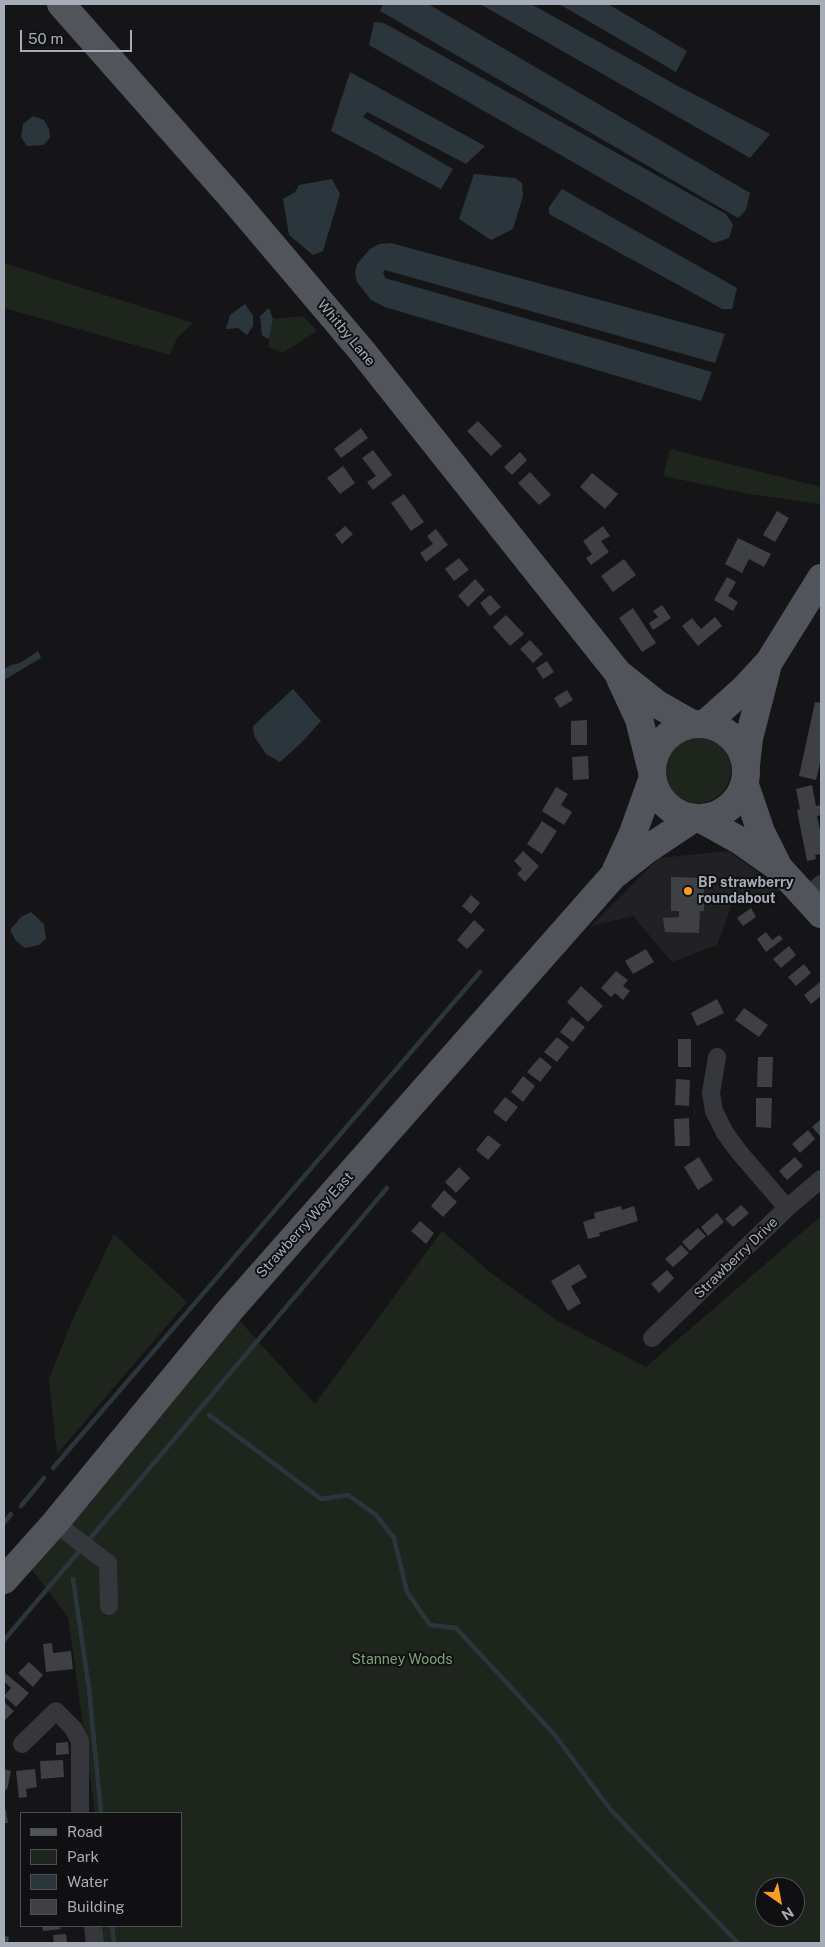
<!DOCTYPE html>
<html>
<head>
<meta charset="utf-8">
<style>
	body { margin:0 }
	#map { position:relative; width:825px; height:1947px; overflow:hidden; background:#151517; font-family:"Public Sans",sans-serif }
	canvas { display:block }
	.frame { position:absolute; inset:0; border:5px solid #a6adb8; pointer-events:none }
	.legend { position:absolute; left:20px; top:1812px; width:162px; height:115px; box-sizing:border-box; background:#101012; border:1px solid #4c4f54; margin:0; padding:6px 9px; list-style:none; font-size:15px; color:#a6adb8 }
	.legend li { display:flex; align-items:center; gap:10px; height:25px }
	.legend b { width:25px; border:1px solid #4c4f54 }
	.north { position:absolute; left:755px; top:1877px; width:50px; height:50px; box-sizing:border-box; background:#101012; border:1px solid #4c4f54; border-radius:50%; rotate:147deg; font-size:14px; font-weight:700; line-height:20px; text-align:center; color:#a6adb8 }
	.north::after { content:''; display:block; margin:auto; width:18px; height:22px; background:#fa9c29; clip-path:polygon(50% 0,100% 100%,50% 72%,0 100%) }
	.scale { position:absolute; left:20px; top:30px; width:112px; height:22px; box-sizing:border-box; border:2px solid #a6adb8; border-top:0; padding-left:6px; font-size:15px; line-height:18px; white-space:nowrap; color:#a6adb8; -webkit-text-stroke:4px #101012; paint-order:stroke }
</style>
</head>
<body>
<div id="map">
<canvas width="825" height="1947"></canvas>
<div class="frame"></div>
<ul class="legend">
<li><b style="height:6px;background:#51555b"></b>Road</li>
<li><b style="height:14px;background:#1d251d"></b>Park</li>
<li><b style="height:14px;background:#2a363b"></b>Water</li>
<li><b style="height:14px;background:#3f4044"></b>Building</li>
</ul>
<div class="north">N</div>
<div class="scale">50 m</div>
</div>
<script>
const context = document.querySelector('canvas').getContext('2d');
context.lineJoin = 'round';
function fillPath(path, color) {
  context.fillStyle = color;
  context.fill(path, 'evenodd');
}
function toPath(rows) {
  const path = new Path2D();
  for (const r of rows) {
    if (r.length === 3) {
      path.moveTo(r[0] + r[2], r[1]);
      path.arc(r[0], r[1], r[2], 0, 2 * Math.PI);
      continue;
    }
    path.moveTo(r[0], r[1]);
    for (let i = 2; i < r.length; i += 2) path.lineTo(r[i], r[i + 1]);
  }
  return path;
}
function trace(path, color, width, dash) {
  context.strokeStyle = color;
  context.lineWidth = width;
  context.lineCap = dash ? 'butt' : 'round';
  context.setLineDash(dash || []);
  context.stroke(path);
}
function write(font, color, halo, rows, align = 'center') {
  context.font = font + ' "Public Sans",sans-serif';
  context.lineWidth = 4;
  context.setLineDash([]);
  context.textBaseline = 'middle';
  context.strokeStyle = halo;
  context.fillStyle = color;
  for (const [text, x, y, turn = 0] of rows) {
    context.save();
    context.translate(x, y);
    context.rotate((+turn || 0) * Math.PI / 180);
    context.textAlign = isNaN(turn) ? turn : align;
    if (halo) context.strokeText(text, 0, 0);
    context.fillText(text, 0, 0);
    context.restore();
  }
}
fillPath(toPath([
	[728,851,783,890,733,902,717,945,672,962,633,916,591,926,659,858]
]), '#212124');
fillPath(toPath([
	[4,263,193,323,177,338,170,355,4,308],
	[303,316,317,331,283,353,268,347,273,319],
	[670,449,821,487,821,504,749,494,663,476],
	[698,770,33],
	[821,1216,821,1943,100,1943,97,1926,181,1926,181,1813,95,1813,68,1617,23,1558,230,1310,315,1404,442,1231,490,1272,556,1320,646,1367],
	[765,1887,795,1887,795,1917,765,1917],
	[114,1234,187,1302,57,1454,49,1379,71,1323]
]), '#1d251d');
fillPath(toPath([
	[383,4,428,4,750,193,746,210,738,218,380,11],
	[480,4,531,4,678,86,770,134,750,158],
	[559,4,608,4,687,51,676,72],
	[374,22,384,23,726,214,733,225,729,238,714,243,369,45],
	[350,72,485,146,466,164,367,112,363,117,453,169,441,189,331,131],
	[33,116,44,120,49,129,50,138,43,145,27,146,21,137,23,124],
	[474,174,515,178,522,183,523,196,513,229,491,240,459,219],
	[332,179,340,194,323,251,313,255,289,235,283,199,295,192,299,185],
	[562,189,737,288,732,309,722,309,549,214,549,207],
	[391,243,725,334,715,363,385,270,383,272,385,278,712,372,701,401,385,307,371,300,357,282,355,273,357,264,370,249,379,244],
	[245,304,253,316,253,326,247,335,238,328,226,329,230,315],
	[269,308,273,319,269,339,262,336,260,316],
	[38,651,41,658,4,680,4,669,11,665,20,663],
	[293,689,321,721,302,742,280,762,266,754,254,736,253,726],
	[31,912,44,924,46,939,39,945,25,948,16,941,10,930,21,917]
]), '#2a363b');
trace(toPath([
	[209,1415,321,1499,348,1495,376,1515,394,1538,407,1592,430,1625,456,1628,554,1734,610,1809,738,1943],
	[53,1468,480,972],
	[21,1506,44,1478],
	[4,1523,11,1514],
	[87,1542,387,1188],
	[73,1579,89,1689,101,1813],
	[26,1614,82,1548],
	[4,1640,27,1613],
	[112,1926,114,1943]
]), '#2a363b', 4.5);
fillPath(toPath([
	[478,421,502,446,491,456,467,431],
	[361,428,368,438,341,458,334,449],
	[373,450,392,475,373,490,367,482,376,476,362,458],
	[520,452,527,460,512,475,504,467],
	[343,466,355,483,340,494,327,478],
	[530,472,551,495,539,505,518,483],
	[592,473,618,494,605,509,580,487],
	[404,494,424,522,411,531,391,503],
	[777,511,789,518,775,542,763,535],
	[345,526,353,534,342,544,335,535],
	[603,526,610,536,601,541,609,552,591,565,586,558,592,554,583,541],
	[436,529,448,545,426,562,420,553,433,544,427,536],
	[738,538,771,554,764,567,749,559,742,573,725,564],
	[459,558,469,570,454,581,445,569],
	[624,559,636,575,613,592,601,576],
	[727,577,736,582,728,596,738,602,733,611,714,600],
	[475,579,485,590,468,607,458,596],
	[490,595,501,607,490,616,480,603],
	[662,605,671,618,653,630,649,623,658,617,653,611],
	[633,608,656,643,642,652,619,618],
	[506,615,524,634,510,646,493,627],
	[715,617,722,626,698,646,682,626,692,618,701,629],
	[530,640,543,654,533,663,520,649],
	[547,661,554,672,543,679,536,668],
	[567,690,573,700,560,708,554,698],
	[815,702,821,703,821,759,816,780,799,776],
	[587,720,587,745,571,745,571,721],
	[588,756,589,779,573,780,572,757],
	[812,785,816,806,821,805,821,815,817,816,821,835,821,854,815,855,816,859,807,861,797,810,800,809,796,789],
	[556,787,568,794,561,805,572,812,564,825,542,811],
	[542,821,557,831,542,854,527,844],
	[523,851,539,866,525,882,517,874,522,869,514,861],
	[671,877,704,878,704,911,700,911,699,933,665,932,663,918,679,917,679,911,671,911],
	[471,895,480,903,471,914,462,906],
	[751,908,756,917,743,926,737,918],
	[474,920,485,930,467,949,457,940],
	[766,932,772,940,779,935,783,939,766,952,757,939],
	[789,946,796,955,781,968,773,959],
	[646,949,654,962,633,974,625,961],
	[804,964,811,973,796,986,788,977],
	[616,971,628,980,623,986,630,991,623,1000,615,993,611,997,601,988],
	[820,982,821,996,811,1004,804,995],
	[581,986,603,1006,588,1022,567,1002],
	[717,999,724,1013,697,1026,691,1013],
	[744,1008,768,1025,759,1037,735,1020],
	[572,1017,585,1027,573,1042,560,1032],
	[557,1037,569,1047,557,1062,544,1052],
	[678,1039,691,1039,691,1067,678,1067],
	[540,1057,552,1067,540,1082,527,1072],
	[758,1057,773,1057,772,1087,757,1087],
	[523,1076,535,1086,523,1102,511,1092],
	[676,1079,690,1080,689,1106,675,1105],
	[505,1097,518,1107,506,1122,493,1112],
	[756,1098,772,1098,771,1128,756,1127],
	[689,1118,690,1146,675,1146,674,1119],
	[821,1119,821,1134,820,1136,812,1127],
	[808,1130,815,1139,800,1153,792,1144],
	[488,1135,501,1145,488,1160,476,1150],
	[699,1157,713,1180,698,1190,684,1167],
	[795,1157,803,1166,787,1180,779,1171],
	[459,1167,470,1178,456,1193,445,1182],
	[444,1190,457,1202,443,1217,431,1206],
	[741,1205,749,1213,733,1227,725,1219],
	[621,1206,622,1210,634,1206,638,1221,599,1233,600,1236,588,1239,583,1222,595,1218,594,1213],
	[717,1213,724,1222,708,1236,701,1227],
	[420,1221,434,1233,426,1244,411,1231],
	[698,1228,706,1236,690,1251,682,1242],
	[681,1245,689,1253,673,1267,665,1259],
	[579,1264,587,1277,571,1286,581,1303,568,1311,551,1281],
	[667,1270,674,1278,659,1293,651,1284],
	[52,1643,53,1653,71,1651,73,1669,46,1672,43,1644],
	[29,1662,43,1675,33,1687,18,1673],
	[5,1673,29,1693,16,1707,4,1696,11,1688,4,1681],
	[4,1702,14,1711,4,1721],
	[68,1742,69,1754,56,1755,56,1743],
	[63,1760,64,1777,41,1779,40,1761],
	[4,1769,11,1771,7,1790,4,1789],
	[35,1769,37,1787,26,1789,27,1797,19,1798,16,1771],
	[4,1810,6,1810,8,1823,4,1823],
	[42,1926,60,1926,61,1929,43,1931],
	[66,1934,67,1943,54,1943,53,1935],
	[4,1936,9,1937,8,1943,4,1943]
]), '#3f4044');
trace(toPath([
	[807,897,821,884],
	[717,1057,711,1093,714,1111,725,1133,739,1152,787,1208],
	[652,1338,787,1208,821,1179],
	[55,1523,108,1563,109,1606],
	[22,1744,56,1711,73,1728,80,1741,80,1813],
	[93,1926,95,1943]
]), '#35373c', 18);
trace(toPath([
	[61,4,234,200,362,351,618,673,657,704,692,724],
	[620,678,639,719,651,767],
	[699,771,47],
	[705,724,744,689,769,662,821,578],
	[746,765,749,738,767,668],
	[745,785,761,832,777,864],
	[701,819,739,840,779,868,821,914],
	[616,870,633,833,652,780],
	[4,1580,55,1523,230,1310,613,876,649,848,694,818]
]), '#51555b', 28);
for (const [x, y, r, color] of [
	[688,891,5,"#fa9c29"]
]) {
  const dot = new Path2D();
  dot.arc(x, y, r, 0, 2 * Math.PI);
  context.fillStyle = color;
  context.fill(dot);
  trace(dot, '#101012', 2);
}
write('14px', '#a6adb8', '#101012', [
	["Whitby Lane",346,333,50],
	["Strawberry Way East",305,1225,-48],
	["Strawberry Drive",736,1258,-44]
]);
write('bold 14px', '#a6adb8', '#101012', [
	["BP strawberry",698,883],
	["roundabout",698,899]
], 'left');
write('14px', '#7ea47c', '#101012', [
	["Stanney Woods",402,1660]
]);
</script>
</body>
</html>
